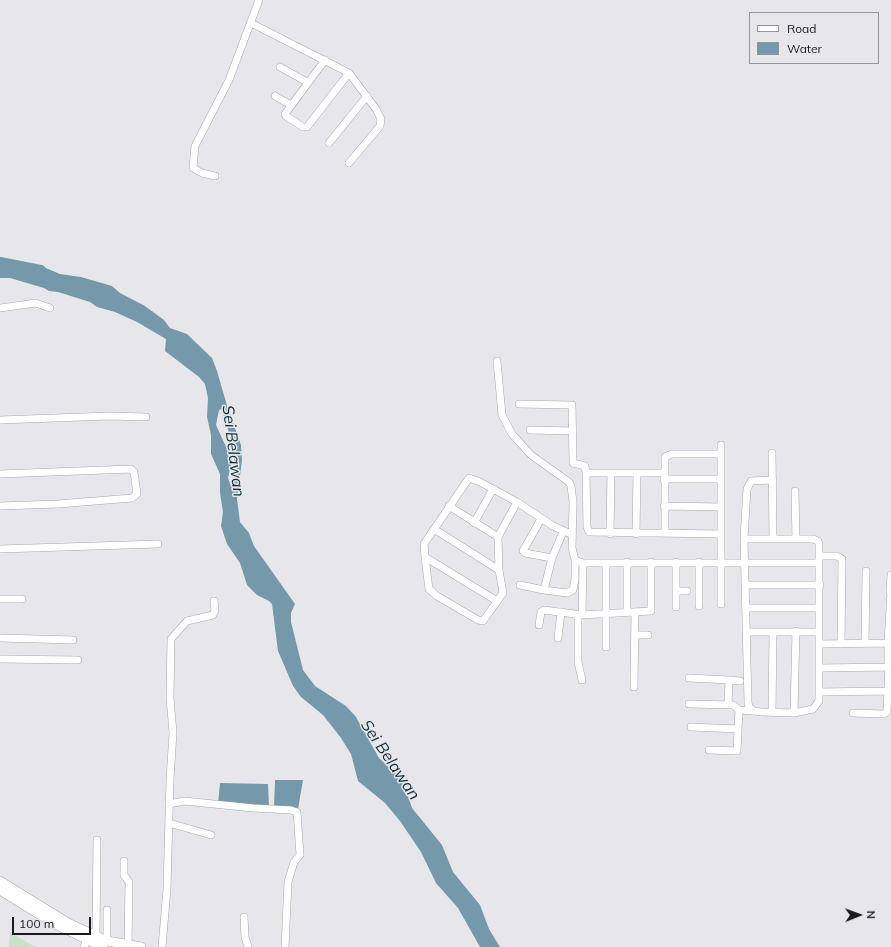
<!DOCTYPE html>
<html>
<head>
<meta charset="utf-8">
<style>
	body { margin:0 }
	#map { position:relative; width:891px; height:947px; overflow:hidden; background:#e7e7eb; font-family:Mulish,sans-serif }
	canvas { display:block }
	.legend { position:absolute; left:749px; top:12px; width:130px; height:52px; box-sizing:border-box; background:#e7e7eb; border:1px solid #959599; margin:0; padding:5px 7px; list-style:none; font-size:12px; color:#1b1b1d }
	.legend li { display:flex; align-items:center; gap:8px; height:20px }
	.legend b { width:20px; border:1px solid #959599 }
	.north { position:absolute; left:839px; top:895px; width:40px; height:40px; -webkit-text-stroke:3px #e7e7eb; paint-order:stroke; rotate:89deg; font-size:11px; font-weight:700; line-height:16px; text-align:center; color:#1b1b1d }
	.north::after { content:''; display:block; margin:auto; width:14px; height:18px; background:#1b1b1d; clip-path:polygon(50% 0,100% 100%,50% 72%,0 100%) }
	.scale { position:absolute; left:12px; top:917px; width:79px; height:18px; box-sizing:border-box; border:2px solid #1b1b1d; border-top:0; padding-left:5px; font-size:12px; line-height:14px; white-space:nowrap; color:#1b1b1d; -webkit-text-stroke:3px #e7e7eb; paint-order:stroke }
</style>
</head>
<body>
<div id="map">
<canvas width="891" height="947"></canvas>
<ul class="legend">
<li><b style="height:5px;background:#fff"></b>Road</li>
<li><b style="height:11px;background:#7599ab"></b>Water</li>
</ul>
<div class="north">N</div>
<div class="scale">100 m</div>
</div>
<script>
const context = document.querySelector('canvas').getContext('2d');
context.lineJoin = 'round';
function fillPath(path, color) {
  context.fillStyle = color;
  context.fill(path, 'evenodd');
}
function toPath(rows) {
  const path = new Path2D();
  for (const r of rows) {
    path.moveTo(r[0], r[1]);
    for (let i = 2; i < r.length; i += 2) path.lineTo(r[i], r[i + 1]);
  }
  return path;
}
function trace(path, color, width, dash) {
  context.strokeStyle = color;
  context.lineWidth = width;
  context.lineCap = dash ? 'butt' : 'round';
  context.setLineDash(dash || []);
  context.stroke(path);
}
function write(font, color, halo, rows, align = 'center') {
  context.font = font + ' Mulish,sans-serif';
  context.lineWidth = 3;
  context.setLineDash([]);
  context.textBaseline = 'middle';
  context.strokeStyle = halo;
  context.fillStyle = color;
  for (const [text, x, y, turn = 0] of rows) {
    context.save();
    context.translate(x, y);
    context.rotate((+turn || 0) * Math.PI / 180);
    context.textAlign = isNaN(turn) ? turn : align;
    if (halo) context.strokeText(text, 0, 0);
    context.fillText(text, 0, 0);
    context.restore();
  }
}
fillPath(toPath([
	[10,932,35,947,9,947]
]), '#cae0c7');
fillPath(toPath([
	[0,258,13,263,22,264,27,267,41,266,60,274,81,277,112,286,120,293,145,306,164,320,170,328,187,334,212,358,217,371,228,409,241,445,242,460,237,499,240,522,249,533,254,546,295,604,291,613,291,622,303,670,315,686,346,706,356,717,379,758,403,781,412,808,442,845,453,872,480,905,489,929,500,947,480,947,458,908,436,883,421,852,400,821,385,803,358,781,351,754,341,738,323,715,301,697,293,686,278,651,272,604,269,601,257,595,247,585,240,563,227,544,221,526,223,512,220,493,220,474,211,454,211,435,207,417,208,398,205,384,199,377,165,351,166,339,137,322,115,312,97,307,90,302,58,292,49,291,44,288,10,278,0,278],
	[222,409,234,450,234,479,231,486,228,478,231,465,227,449,216,425,219,410],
	[275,780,303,780,298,809,274,808],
	[220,783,268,784,269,807,218,804]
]), '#7599ab');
trace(toPath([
	[0,262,41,270]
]), '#7599ab', 10);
const minor = toPath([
	[251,23,349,73,376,109,381,119,380,126,349,163],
	[325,60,285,114,286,116,303,127,307,127,349,73],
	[280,67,307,82],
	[275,96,291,105],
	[329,143,367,96],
	[215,176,202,173,193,168,195,146,229,80,259,0],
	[0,308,36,303,50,308],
	[497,361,502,415,512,434,531,455,569,482,571,486,573,502,572,548,575,560,583,563,819,563],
	[519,404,572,405,573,463,585,466,586,473],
	[0,420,109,416,146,417],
	[530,430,573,431],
	[721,445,721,604],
	[772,453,773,539],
	[637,473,586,473,587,527,589,532,721,534],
	[0,474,131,469,134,472,137,494,132,498,58,504,0,506],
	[664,479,720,479],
	[795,491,796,539],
	[449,506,498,537],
	[664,506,720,507],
	[541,519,523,551,525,553,552,558],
	[474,523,493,489],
	[434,529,499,570],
	[563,532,552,558,544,590,567,593,573,590,575,579,575,560],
	[665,533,665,457,672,454,721,454],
	[610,534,611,473],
	[636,534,637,473,664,473],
	[744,539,813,539,818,541,819,544,819,701,813,709,794,713,761,712,754,711,749,707,748,702,744,539,747,489,751,481,773,480],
	[0,549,158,544],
	[819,556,837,556,842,559,841,644],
	[425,557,429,589,437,596,478,620,483,621,503,593,499,570,498,537,517,502],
	[676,562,676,607],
	[699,562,699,606],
	[606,563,606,647],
	[520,585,544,590],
	[746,585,820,585],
	[676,591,687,591],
	[890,591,891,575],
	[0,599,22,599],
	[497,601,425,557,424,544,469,478,480,482,517,502,553,526,571,534],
	[746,608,819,608],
	[627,613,627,562],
	[578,615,578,662,582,680],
	[582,615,583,563],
	[539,625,541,612,544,610,582,615,651,611,651,562],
	[747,632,818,632],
	[636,635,648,635],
	[0,638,73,640],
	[558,638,561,612],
	[888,643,891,591],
	[819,644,888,643,888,663,891,667],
	[865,644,866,571],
	[0,659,78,660],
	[820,668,889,667],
	[689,678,729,680],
	[634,687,635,612],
	[819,692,887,691],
	[689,704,733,705,739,710],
	[728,705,729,680,740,681],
	[772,713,773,632],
	[794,713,796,631],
	[853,713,884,714,887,712,889,665],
	[691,727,738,729],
	[709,750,737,751,739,710,754,711],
	[169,804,184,801,253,808,291,810,297,812,300,855,294,862,288,882,285,947],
	[169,823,211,835],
	[124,861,124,875,129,882,128,945],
	[107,910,107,941],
	[244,917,245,937,248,947],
	[96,936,97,840],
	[84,947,87,940],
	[162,947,167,889,170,779,173,733,170,698,171,639,187,621,213,615,215,610,214,601]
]);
const major = toPath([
	[0,881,68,923,107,941,141,947],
	[0,890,55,924,103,947]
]);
trace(minor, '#a8a8ab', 8);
trace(major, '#a8a8ab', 10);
trace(minor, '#fff', 7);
trace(major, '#fff', 9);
write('italic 16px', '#0c2e3c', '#e7e7eb', [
	["Sei Belawan",233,451,83],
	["Sei Belawan",390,760,56]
]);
</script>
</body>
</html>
